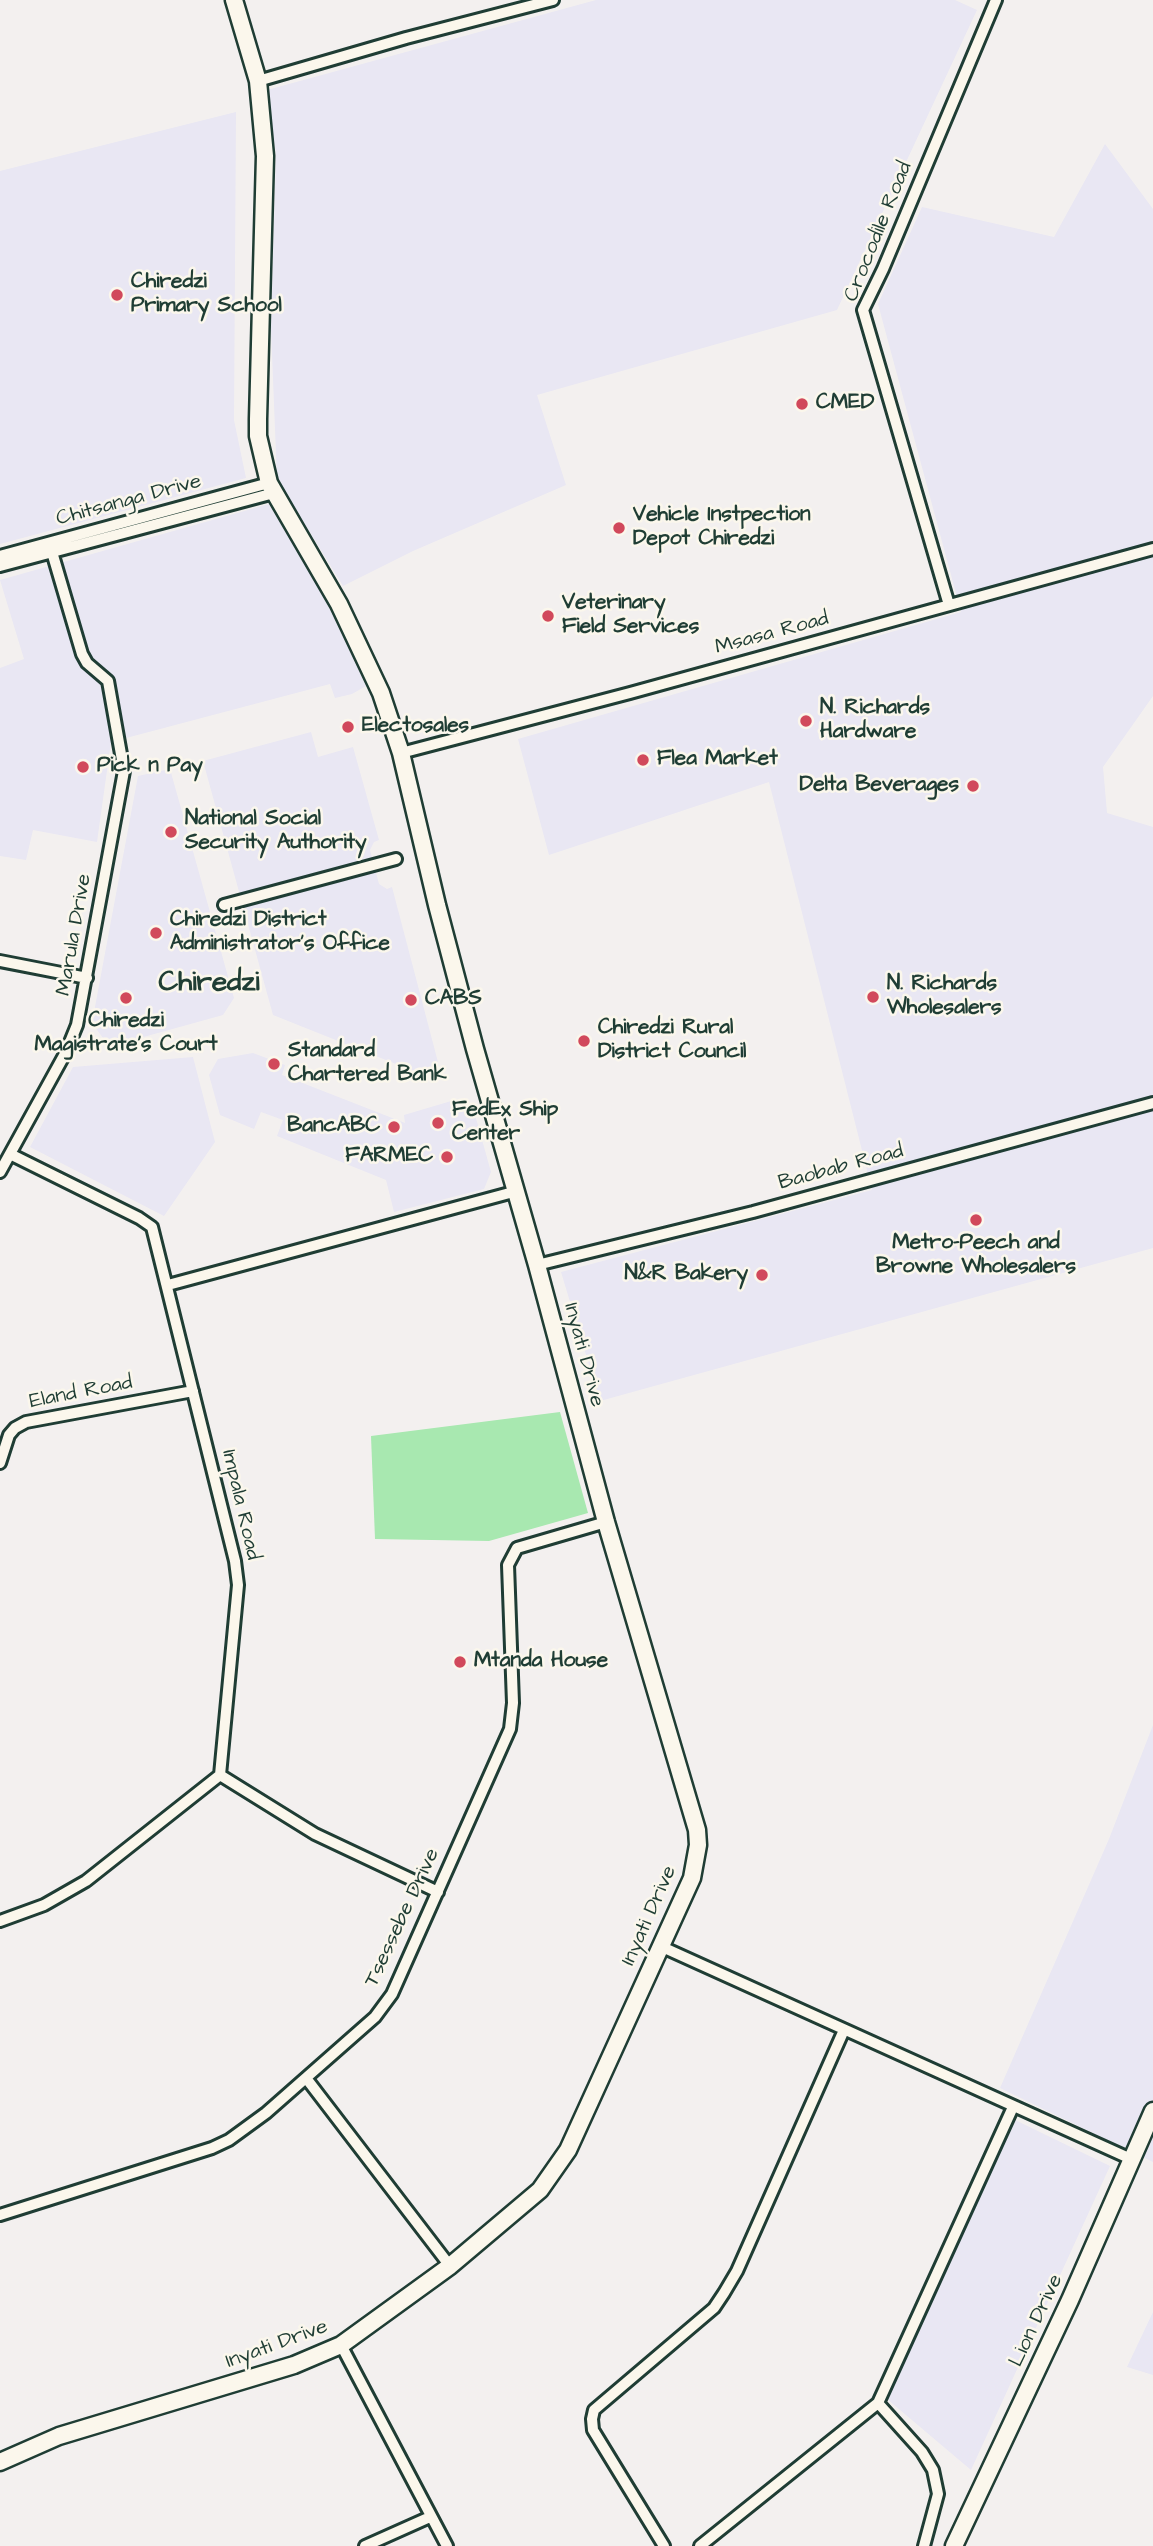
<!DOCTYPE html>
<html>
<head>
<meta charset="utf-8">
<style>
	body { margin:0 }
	canvas { display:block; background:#f3f0ef }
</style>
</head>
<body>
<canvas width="1153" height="2546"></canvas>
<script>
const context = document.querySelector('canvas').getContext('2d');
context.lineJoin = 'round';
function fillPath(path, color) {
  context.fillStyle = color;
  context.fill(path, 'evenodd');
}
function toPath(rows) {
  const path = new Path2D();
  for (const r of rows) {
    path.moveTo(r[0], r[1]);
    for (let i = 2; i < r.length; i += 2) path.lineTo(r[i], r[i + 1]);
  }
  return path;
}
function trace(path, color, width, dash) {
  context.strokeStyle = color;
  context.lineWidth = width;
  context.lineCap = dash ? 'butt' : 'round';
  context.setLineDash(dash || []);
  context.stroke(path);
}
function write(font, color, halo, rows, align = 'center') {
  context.font = font + ' "Architects Daughter",sans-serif';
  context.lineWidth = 5;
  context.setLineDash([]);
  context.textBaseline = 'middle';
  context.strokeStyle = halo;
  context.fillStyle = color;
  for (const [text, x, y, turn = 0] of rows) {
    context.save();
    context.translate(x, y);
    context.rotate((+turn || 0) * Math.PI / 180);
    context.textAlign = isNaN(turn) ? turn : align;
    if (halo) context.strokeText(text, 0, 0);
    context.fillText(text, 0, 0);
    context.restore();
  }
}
fillPath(toPath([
	[596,0,955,0,977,10,837,310,537,395,566,485,413,551,343,586,277,479,271,329,276,154,267,90],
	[236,112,234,420,246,478,0,544,0,171],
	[1105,144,1153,209,1153,696,1103,767,1107,813,1153,827,1153,1248,600,1401,561,1272,872,1190,769,782,549,855,518,739,961,612,878,304,922,207,1054,237],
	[269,504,326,601,366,686,352,694,335,698,330,684,111,742,97,842,33,830,26,860,0,856,0,668,24,659,0,580],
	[311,732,318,757,353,747,379,840,374,842,370,850,379,884,387,889,392,887,439,1066,416,1072,273,1015,203,761],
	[170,769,234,998,223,1015,129,1041,103,1038,92,1023,138,776],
	[253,1053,285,1065,282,1075,405,1123,404,1115,458,1099,474,1111,491,1172,484,1189,394,1212,386,1180,277,1136,283,1120,261,1112,254,1129,220,1115,209,1075,218,1059],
	[193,1057,215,1142,164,1216,30,1147,73,1067],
	[1153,1725,1153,2162,1000,2088,1109,1839],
	[1013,2119,1110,2166,971,2470,887,2399],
	[1153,2312,1153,2375,1127,2367]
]), '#e9e7f3');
fillPath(toPath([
	[560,1412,588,1513,489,1541,375,1539,371,1436]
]), '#a8e8b0');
const street = toPath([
	[258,81,406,38,553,0],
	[0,556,269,483],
	[0,566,274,493],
	[949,605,863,310,883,269,996,0],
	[401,753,630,693,1153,549],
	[224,905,396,859],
	[0,961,87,978],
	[0,1172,66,1052,77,1025,124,771,108,681,87,663,82,654,52,552],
	[537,1265,753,1212,1153,1103],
	[168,1285,517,1191],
	[0,1463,9,1435,15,1428,26,1422,193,1391],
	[220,1775,315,1834,438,1892],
	[0,1921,44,1905,86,1881,220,1775,238,1585,235,1561,152,1227,139,1218,10,1154],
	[660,1946,1131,2159],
	[306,2078,450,2266],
	[0,2215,212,2148,229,2140,266,2113,375,2017,392,1994,510,1729,513,1703,508,1565,517,1548,606,1522],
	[341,2345,447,2546],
	[878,2403,922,2452,933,2470,938,2494,924,2546],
	[365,2546,430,2517],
	[664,2546,593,2430,592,2419,594,2410,714,2308,724,2293,737,2271,844,2030],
	[700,2546,878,2403,1013,2107]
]);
const secondary = toPath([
	[0,2462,59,2436,294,2365,341,2345,450,2266,540,2190,568,2150,692,1878,698,1845,697,1830,606,1522,537,1265,475,1049,437,905,401,753,381,693,339,604,269,483,258,436,258,419,265,156,258,81,234,0],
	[954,2546,1070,2300,1153,2111]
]);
trace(street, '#1f3d34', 16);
trace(secondary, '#1f3d34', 21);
trace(street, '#fbf7ec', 10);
trace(secondary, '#fbf7ec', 16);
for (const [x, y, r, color] of [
	[117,295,7,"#d1495b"],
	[802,404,7,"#d1495b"],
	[619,528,7,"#d1495b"],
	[548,616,7,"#d1495b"],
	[806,721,7,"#d1495b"],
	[348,727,7,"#d1495b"],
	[643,760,7,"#d1495b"],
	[83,767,7,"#d1495b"],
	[973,786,7,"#d1495b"],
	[171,832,7,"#d1495b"],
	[156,933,7,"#d1495b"],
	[873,997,7,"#d1495b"],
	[126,998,7,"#d1495b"],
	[411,1000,7,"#d1495b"],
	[584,1041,7,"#d1495b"],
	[274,1064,7,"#d1495b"],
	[438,1123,7,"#d1495b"],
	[394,1127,7,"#d1495b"],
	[447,1157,7,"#d1495b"],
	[976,1220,7,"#d1495b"],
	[762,1275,7,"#d1495b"],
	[460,1662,7,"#d1495b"]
]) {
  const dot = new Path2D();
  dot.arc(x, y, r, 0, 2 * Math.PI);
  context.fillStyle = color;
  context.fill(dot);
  trace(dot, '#fbf7ec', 2.5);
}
write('21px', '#1f3d34', '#fbf7ec', [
	["Crocodile Road",879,232,-68],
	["Chitsanga Drive",129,501,-15],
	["Msasa Road",772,634,-15],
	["Marula Drive",75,935,-80],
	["Baobab Road",841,1168,-15],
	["Inyati Drive",583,1355,75],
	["Eland Road",81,1393,-11],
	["Impala Road",240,1505,77],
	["Inyati Drive",650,1916,-66],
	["Tsessebe Drive",403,1918,-65],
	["Lion Drive",1037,2321,-65],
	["Inyati Drive",277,2345,-20]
]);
write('bold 21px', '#1f3d34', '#fbf7ec', [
	["Chiredzi",131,283],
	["Primary School",131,307],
	["CMED",816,404],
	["Vehicle Instpection",633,516],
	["Depot Chiredzi",633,540],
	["Veterinary",562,604],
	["Field Services",562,628],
	["N. Richards",820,709],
	["Hardware",820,733],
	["Electosales",362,727],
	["Flea Market",657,760],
	["Pick n Pay",97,767],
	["Delta Beverages",959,786,"right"],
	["National Social",185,820],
	["Security Authority",185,844],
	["Chiredzi District",170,921],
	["Administrator's Office",170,945],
	["N. Richards",887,985],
	["Wholesalers",887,1009],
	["CABS",425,1000],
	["Chiredzi",126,1022,"center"],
	["Magistrate's Court",126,1046,"center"],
	["Chiredzi Rural",598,1029],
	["District Council",598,1053],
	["Standard",288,1052],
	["Chartered Bank",288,1076],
	["FedEx Ship",452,1111],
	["Center",452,1135],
	["BancABC",380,1127,"right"],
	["FARMEC",433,1157,"right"],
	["Metro-Peech and",976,1244,"center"],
	["Browne Wholesalers",976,1268,"center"],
	["N&R Bakery",748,1275,"right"],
	["Mtanda House",474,1662]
], 'left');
write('bold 28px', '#1f3d34', '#fbf7ec', [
	["Chiredzi",209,984]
]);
</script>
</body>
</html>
